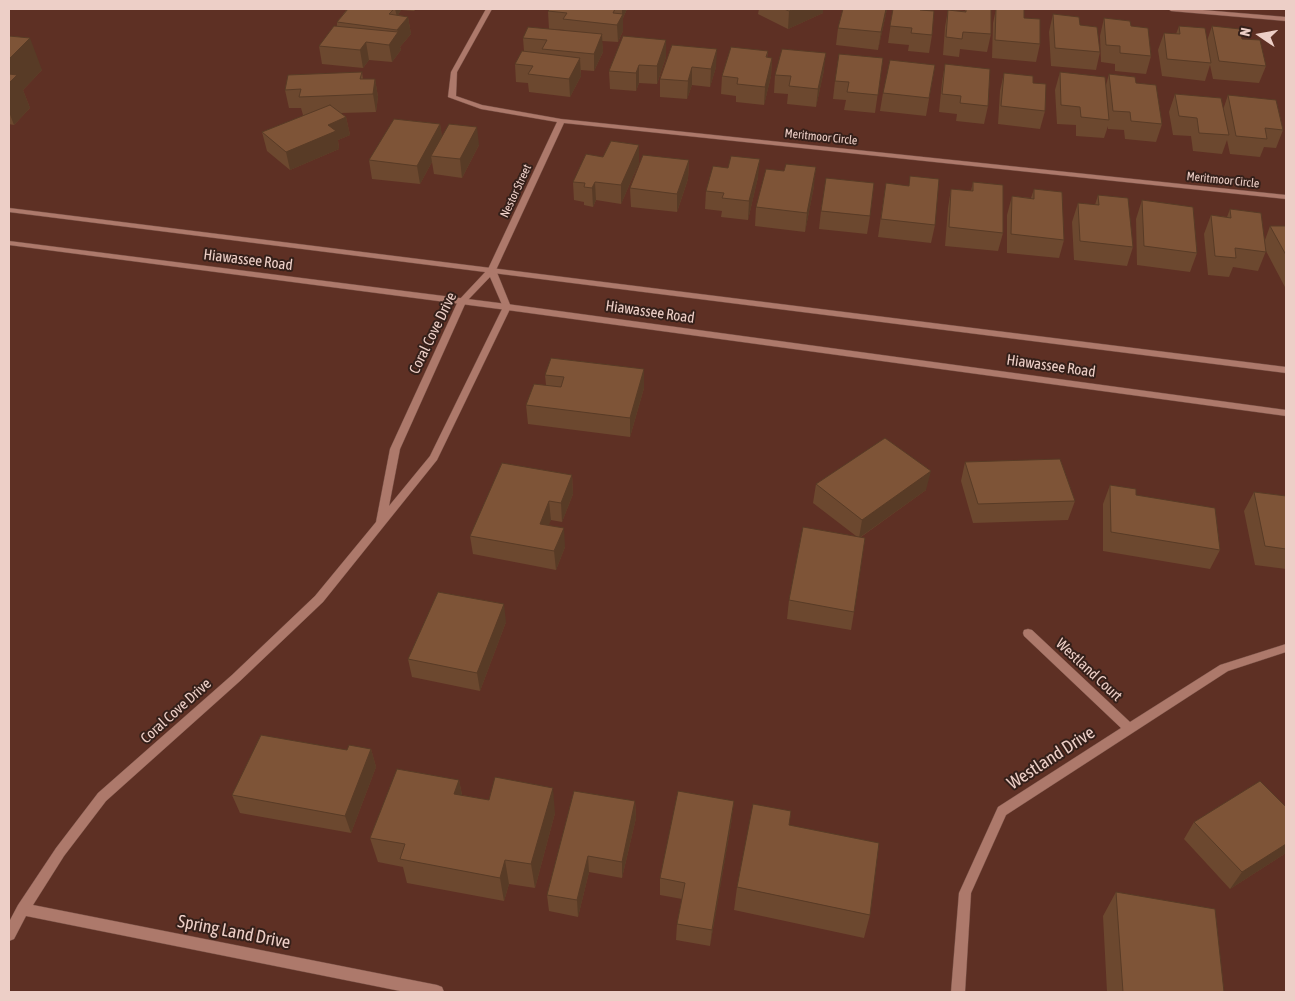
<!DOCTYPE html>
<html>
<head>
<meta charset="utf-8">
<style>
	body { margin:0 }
	#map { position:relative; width:1295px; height:1001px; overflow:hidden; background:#5e3024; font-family:"Asap Condensed",sans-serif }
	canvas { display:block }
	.frame { position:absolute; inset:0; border:10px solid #edcfc7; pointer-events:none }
	.north { position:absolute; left:1235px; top:10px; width:50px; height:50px; -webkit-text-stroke:4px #35201a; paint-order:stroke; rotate:282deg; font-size:14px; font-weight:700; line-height:20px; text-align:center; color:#edcfc7 }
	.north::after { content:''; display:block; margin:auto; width:18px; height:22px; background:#edcfc7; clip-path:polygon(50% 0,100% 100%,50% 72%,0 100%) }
</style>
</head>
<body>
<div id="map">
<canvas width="1295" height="1001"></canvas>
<div class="frame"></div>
<div class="north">N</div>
</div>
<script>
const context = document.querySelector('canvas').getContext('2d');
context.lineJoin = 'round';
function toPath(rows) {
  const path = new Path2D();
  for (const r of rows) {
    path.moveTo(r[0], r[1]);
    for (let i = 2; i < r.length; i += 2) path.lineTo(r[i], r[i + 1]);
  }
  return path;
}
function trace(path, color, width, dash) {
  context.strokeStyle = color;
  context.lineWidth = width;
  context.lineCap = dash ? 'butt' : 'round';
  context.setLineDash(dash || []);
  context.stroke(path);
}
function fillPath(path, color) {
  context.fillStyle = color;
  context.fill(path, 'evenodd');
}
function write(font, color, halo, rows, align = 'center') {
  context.font = font + ' "Asap Condensed",sans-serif';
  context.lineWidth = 4;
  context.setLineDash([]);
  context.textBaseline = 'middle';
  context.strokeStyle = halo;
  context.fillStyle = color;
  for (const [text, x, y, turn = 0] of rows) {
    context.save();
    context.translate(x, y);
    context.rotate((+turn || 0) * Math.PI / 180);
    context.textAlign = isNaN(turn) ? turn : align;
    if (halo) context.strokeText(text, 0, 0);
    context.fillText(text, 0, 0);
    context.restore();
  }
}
const minor = toPath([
	[486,9,492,9,457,72,456,96,482,105,561,119,1286,195,1286,199,564,123,496,270,511,307,437,460,323,602,240,681,106,801,64,856,33,905,437,985,442,987,444,992,405,992,26,916,14,939,9,941,9,922,18,905,56,848,98,793,232,675,315,596,376,522,390,449,458,301,488,269,557,122,481,109,448,97,451,72,486,9],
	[490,277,503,307,430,456,389,506,400,449,466,302,490,277],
	[1168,9,1191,9,1286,17,1286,21,1171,11,1168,9],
	[1028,629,1032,630,1130,722,1220,665,1286,644,1286,652,1228,671,1006,815,971,893,965,992,951,992,959,893,998,807,1121,728,1024,636,1023,633,1024,630,1028,629]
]);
const tertiary = toPath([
	[9,208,1286,367,1286,373,9,212,9,208],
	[9,241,507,304,1286,410,1286,416,507,310,9,245,9,241]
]);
trace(minor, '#754e43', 1);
trace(tertiary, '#754e43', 1);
fillPath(minor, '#ad796b');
fillPath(tertiary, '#ad796b');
fillPath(toPath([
	[347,9,416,9,414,11,401,10,398,15,408,17,411,34,400,47,401,50,392,62,369,60,363,68,322,64,319,46,337,26,337,22],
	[550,9,627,9,623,18,623,31,618,42,602,41,603,52,594,71,581,70,581,76,570,97,529,92,528,83,516,82,515,64,524,51,523,38,564,31,564,30,549,29,548,11],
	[759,9,823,9,823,13,788,29,758,14],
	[843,9,887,9,878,50,836,45,838,28],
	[893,9,920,10,932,35,929,53,908,51,909,45,888,43],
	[965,9,991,9,991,34,987,52,960,49,959,57,943,55,945,27,948,10,965,11],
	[996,9,1024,9,1024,18,1040,44,1036,62,992,58,993,23],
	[1053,14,1080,25,1100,52,1096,70,1051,66,1049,32],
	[1104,18,1131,26,1151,56,1146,74,1115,71,1115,64,1101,62,1100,36],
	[1179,26,1207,41,1212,26,1242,39,1266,66,1259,83,1213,79,1210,65,1205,81,1162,76,1158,50,1164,33,1176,34],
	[9,36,42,70,23,90,30,108,14,125,9,124],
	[666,40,666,57,657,84,639,83,636,91,610,89,609,71],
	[672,45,716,67,710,87,692,85,687,99,660,97,660,79],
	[768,51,767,58,772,58,771,76,764,105,736,102,736,96,721,94,722,76],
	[883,58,875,113,844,110,846,100,833,99,835,81],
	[945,64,988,106,984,124,956,121,957,114,939,112,942,82],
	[935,65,926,116,880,111,883,93],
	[824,70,816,107,787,104,788,94,774,93,775,75],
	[362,72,363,79,375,79,378,97,376,112,341,113,346,117,350,135,338,140,339,149,290,170,267,151,262,132,306,115,303,115,301,108,289,108,285,90],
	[1060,72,1106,85,1109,74,1136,83,1162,124,1156,142,1125,139,1124,130,1108,129,1108,126,1104,138,1076,136,1076,125,1057,124,1055,90],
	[1004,73,1033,83,1045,111,1040,129,998,124,1000,91],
	[1175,94,1223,110,1228,95,1283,130,1276,148,1264,147,1260,157,1230,154,1227,140,1222,154,1193,151,1191,136,1173,135,1169,112],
	[440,124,442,137,479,145,462,178,434,174,432,162,420,184,372,179,369,160],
	[689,160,688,179,677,212,631,207,630,188],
	[639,163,621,204,596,200,593,207,584,205,584,202,574,200,573,182],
	[758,177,748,220,721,217,722,211,705,209,706,191],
	[973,182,1003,233,998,251,945,246,948,208,951,189,971,191],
	[886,183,935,225,931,243,878,237],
	[814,186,805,232,755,226,756,207],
	[1034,189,1064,240,1059,258,1007,253,1007,215,1012,196,1031,198],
	[1098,195,1133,247,1127,266,1074,260,1072,222,1078,203,1095,205],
	[1142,200,1197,253,1190,272,1137,265,1136,219],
	[1230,209,1265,240,1270,226,1286,226,1286,289,1266,251,1258,271,1233,267,1229,277,1208,275,1204,234,1211,215,1227,217],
	[821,211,870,216,867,234,819,229],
	[644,369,644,388,630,437,528,424,526,405,546,385,545,375],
	[965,462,1075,501,1068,520,973,523,961,481],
	[572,475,573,494,562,522,551,520,548,525,565,547,556,570,473,554,470,536],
	[816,484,926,490,861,537,854,612,851,630,787,619,789,600,856,536,813,503],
	[1110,485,1136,495,1220,550,1210,569,1103,551,1103,504],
	[1254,492,1286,496,1286,569,1255,565,1244,511],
	[506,622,480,691,412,677,408,659],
	[371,749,376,767,351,833,240,813,232,795,347,750],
	[459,780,462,795,555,813,535,888,509,884,504,901,407,883,403,867,378,862,370,838],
	[635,801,636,818,622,878,589,872,578,917,549,911,547,895],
	[1286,807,1286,853,1230,889,1184,839,1194,822],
	[732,818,710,946,676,940,677,924,682,899,660,895,660,878],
	[737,887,870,915,864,938,734,910],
	[1116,892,1224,992,1107,992,1103,916]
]), '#6c482f');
fillPath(toPath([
	[395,9,401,9,401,10,397,17],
	[622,9,627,9,623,18,623,31,618,42,617,25,622,16],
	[795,9,823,9,823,13,788,29,789,11],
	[886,9,887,9,878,50,881,32],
	[408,17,411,34,400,47,401,50,392,62,389,45,398,32,397,30],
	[602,34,603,52,594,71,594,54],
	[30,38,42,70,23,90,30,108,14,125,9,112,9,59],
	[666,40,666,57,657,84,657,66],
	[366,42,369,60,363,68,360,50],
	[717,49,716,67,710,87,711,69],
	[826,53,824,70,816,107,818,89],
	[580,58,581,76,570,97,569,79],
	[772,58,771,76,764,105,765,87],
	[639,65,639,83,636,91,636,73],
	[692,67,692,85,687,99,688,81],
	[375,79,378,97,376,112,373,94],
	[346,117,350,135,338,140,339,149,290,170,286,152,328,125],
	[440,124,443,142,431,156,432,162,420,184,417,166],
	[477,127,479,145,462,178,460,159],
	[639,145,639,163,621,204,621,185],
	[760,159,758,177,748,220,749,201],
	[689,160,688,179,677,212,677,194],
	[816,167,814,186,805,232,807,213],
	[595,182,596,200,593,207,592,188],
	[644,369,644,388,630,437,630,418],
	[931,471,926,490,859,538,862,520],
	[572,475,573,494,562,522,561,503],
	[549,501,551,520,542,543,540,524],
	[564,528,565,547,556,570,554,551],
	[504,604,506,622,480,691,477,673],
	[371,749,376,767,351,833,345,816],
	[459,780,464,806,454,794],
	[553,788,555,813,535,888,531,864],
	[635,801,636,818,622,878,622,862],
	[734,801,732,818,710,946,712,930],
	[1286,844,1286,853,1230,889,1242,872],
	[588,856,589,872,578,917,577,900],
	[505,860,509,884,504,901,500,878]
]), '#583b26');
const building = toPath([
	[348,9,384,9,393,10,389,14,408,17,397,30,337,22,348,9],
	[550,9,615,9,613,13,623,14,617,25,563,19,567,13,548,11,550,9],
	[784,9,795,9,789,11,784,9],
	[843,9,886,9,881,32,838,28,843,9],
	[893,9,920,9,920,10,934,11,932,35,911,33,912,28,890,26,893,9],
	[966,9,991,9,991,34,963,32,962,39,946,37,948,10,966,12,966,9],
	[996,9,1024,9,1024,18,1040,19,1040,44,995,40,996,9],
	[1053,14,1079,17,1080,25,1097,27,1100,52,1055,48,1053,14],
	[1104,18,1130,21,1131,26,1148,28,1151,56,1120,53,1120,46,1106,45,1104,18],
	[334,26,398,32,389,45,366,42,360,50,319,46,334,26],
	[1179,26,1205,28,1211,63,1167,59,1164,33,1180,34,1179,26],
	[1212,26,1240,29,1242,39,1260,40,1266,66,1219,61,1212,26],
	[528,27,602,34,594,54,542,49,547,40,523,38,528,27],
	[9,36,30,38,9,59,9,36],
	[623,36,666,40,657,66,639,65,636,73,609,71,623,36],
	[672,45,717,49,711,69,692,67,688,81,660,79,672,45],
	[731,47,768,51,766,57,772,58,765,87,737,84,738,78,722,76,731,47],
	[782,49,826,53,818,89,789,86,791,76,775,75,782,49],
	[522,51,580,58,569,79,528,74,533,66,515,64,522,51],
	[839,54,883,58,878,95,847,92,849,82,835,81,839,54],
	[890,60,935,65,929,98,883,93,890,60],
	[945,64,990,69,988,106,960,103,961,96,942,94,945,64],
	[362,72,360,79,375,79,373,94,299,97,301,89,285,90,288,75,362,72],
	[1060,72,1105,77,1109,120,1081,117,1080,107,1061,105,1060,72],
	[1004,73,1033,76,1033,83,1046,84,1045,111,1001,106,1004,73],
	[9,74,17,75,9,83,9,74],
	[1109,74,1135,77,1136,83,1156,85,1162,124,1131,121,1130,112,1113,111,1109,74],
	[1175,94,1221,98,1229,135,1199,133,1197,118,1179,116,1175,94],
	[1228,95,1276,100,1283,130,1265,128,1267,139,1236,136,1228,95],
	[330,105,346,117,328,125,336,131,286,152,262,132,330,105],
	[394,119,440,124,417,166,369,160,394,119],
	[449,124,477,127,460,159,431,156,449,124],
	[611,141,639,145,621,185,595,182,592,188,584,187,585,183,573,182,586,154,603,157,611,141],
	[643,155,689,160,677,194,630,188,643,155],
	[731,156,760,159,749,201,722,198,724,193,706,191,713,166,728,168,731,156],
	[786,164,816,167,807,213,756,207,766,169,784,171,786,164],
	[910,176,939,179,935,225,881,219,886,183,909,186,910,176],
	[826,178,874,183,870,216,821,211,826,178],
	[973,182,1003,185,1003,233,949,227,951,189,973,191,973,182],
	[1034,189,1062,192,1064,240,1011,234,1012,196,1034,199,1034,189],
	[1098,195,1128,198,1133,247,1080,241,1078,203,1099,205,1098,195],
	[1142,200,1193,207,1197,253,1144,246,1142,200],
	[1230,209,1261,213,1266,252,1235,248,1236,258,1215,256,1211,215,1231,218,1230,209],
	[1270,226,1286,226,1286,255,1270,226],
	[551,358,644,369,630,418,526,405,534,384,561,387,564,377,545,375,551,358],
	[885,438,931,471,862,520,816,484,885,438],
	[1060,459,1075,501,978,504,965,462,1060,459],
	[502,463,572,475,561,503,549,501,540,524,564,528,554,551,470,536,502,463],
	[1110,485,1136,489,1136,495,1215,508,1220,550,1111,532,1110,485],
	[1254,492,1286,496,1286,549,1265,546,1254,492],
	[803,527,865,538,854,612,789,600,803,527],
	[438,592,504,604,477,673,408,659,438,592],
	[261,735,347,750,349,745,371,749,345,816,232,795,261,735],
	[397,769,459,780,454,794,489,800,495,777,553,788,531,864,505,860,500,878,400,859,405,844,370,838,397,769],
	[1260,781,1286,807,1286,844,1242,872,1194,822,1260,781],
	[574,791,635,801,622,862,588,856,577,900,547,895,574,791],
	[678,791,734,801,712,930,677,924,685,883,660,878,678,791],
	[753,804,791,811,789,825,879,843,870,915,737,887,753,804],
	[1116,892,1215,909,1224,992,1123,992,1116,892]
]);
fillPath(building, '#7e5437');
trace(building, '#583b26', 1);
write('12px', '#edcfc7', '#35201a', [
	["Meritmoor Circle",821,137,6],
	["Meritmoor Circle",1223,180,6],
	["Nestor Street",516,191,-65]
]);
write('15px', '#edcfc7', '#35201a', [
	["Hiawassee Road",248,260,7],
	["Hiawassee Road",650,312,8],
	["Coral Cove Drive",433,333,-64],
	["Hiawassee Road",1051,366,8],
	["Westland Court",1089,670,43],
	["Coral Cove Drive",176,711,-42]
]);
write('18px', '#edcfc7', '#35201a', [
	["Westland Drive",1051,758,-33],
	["Spring Land Drive",234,932,11]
]);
</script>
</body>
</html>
